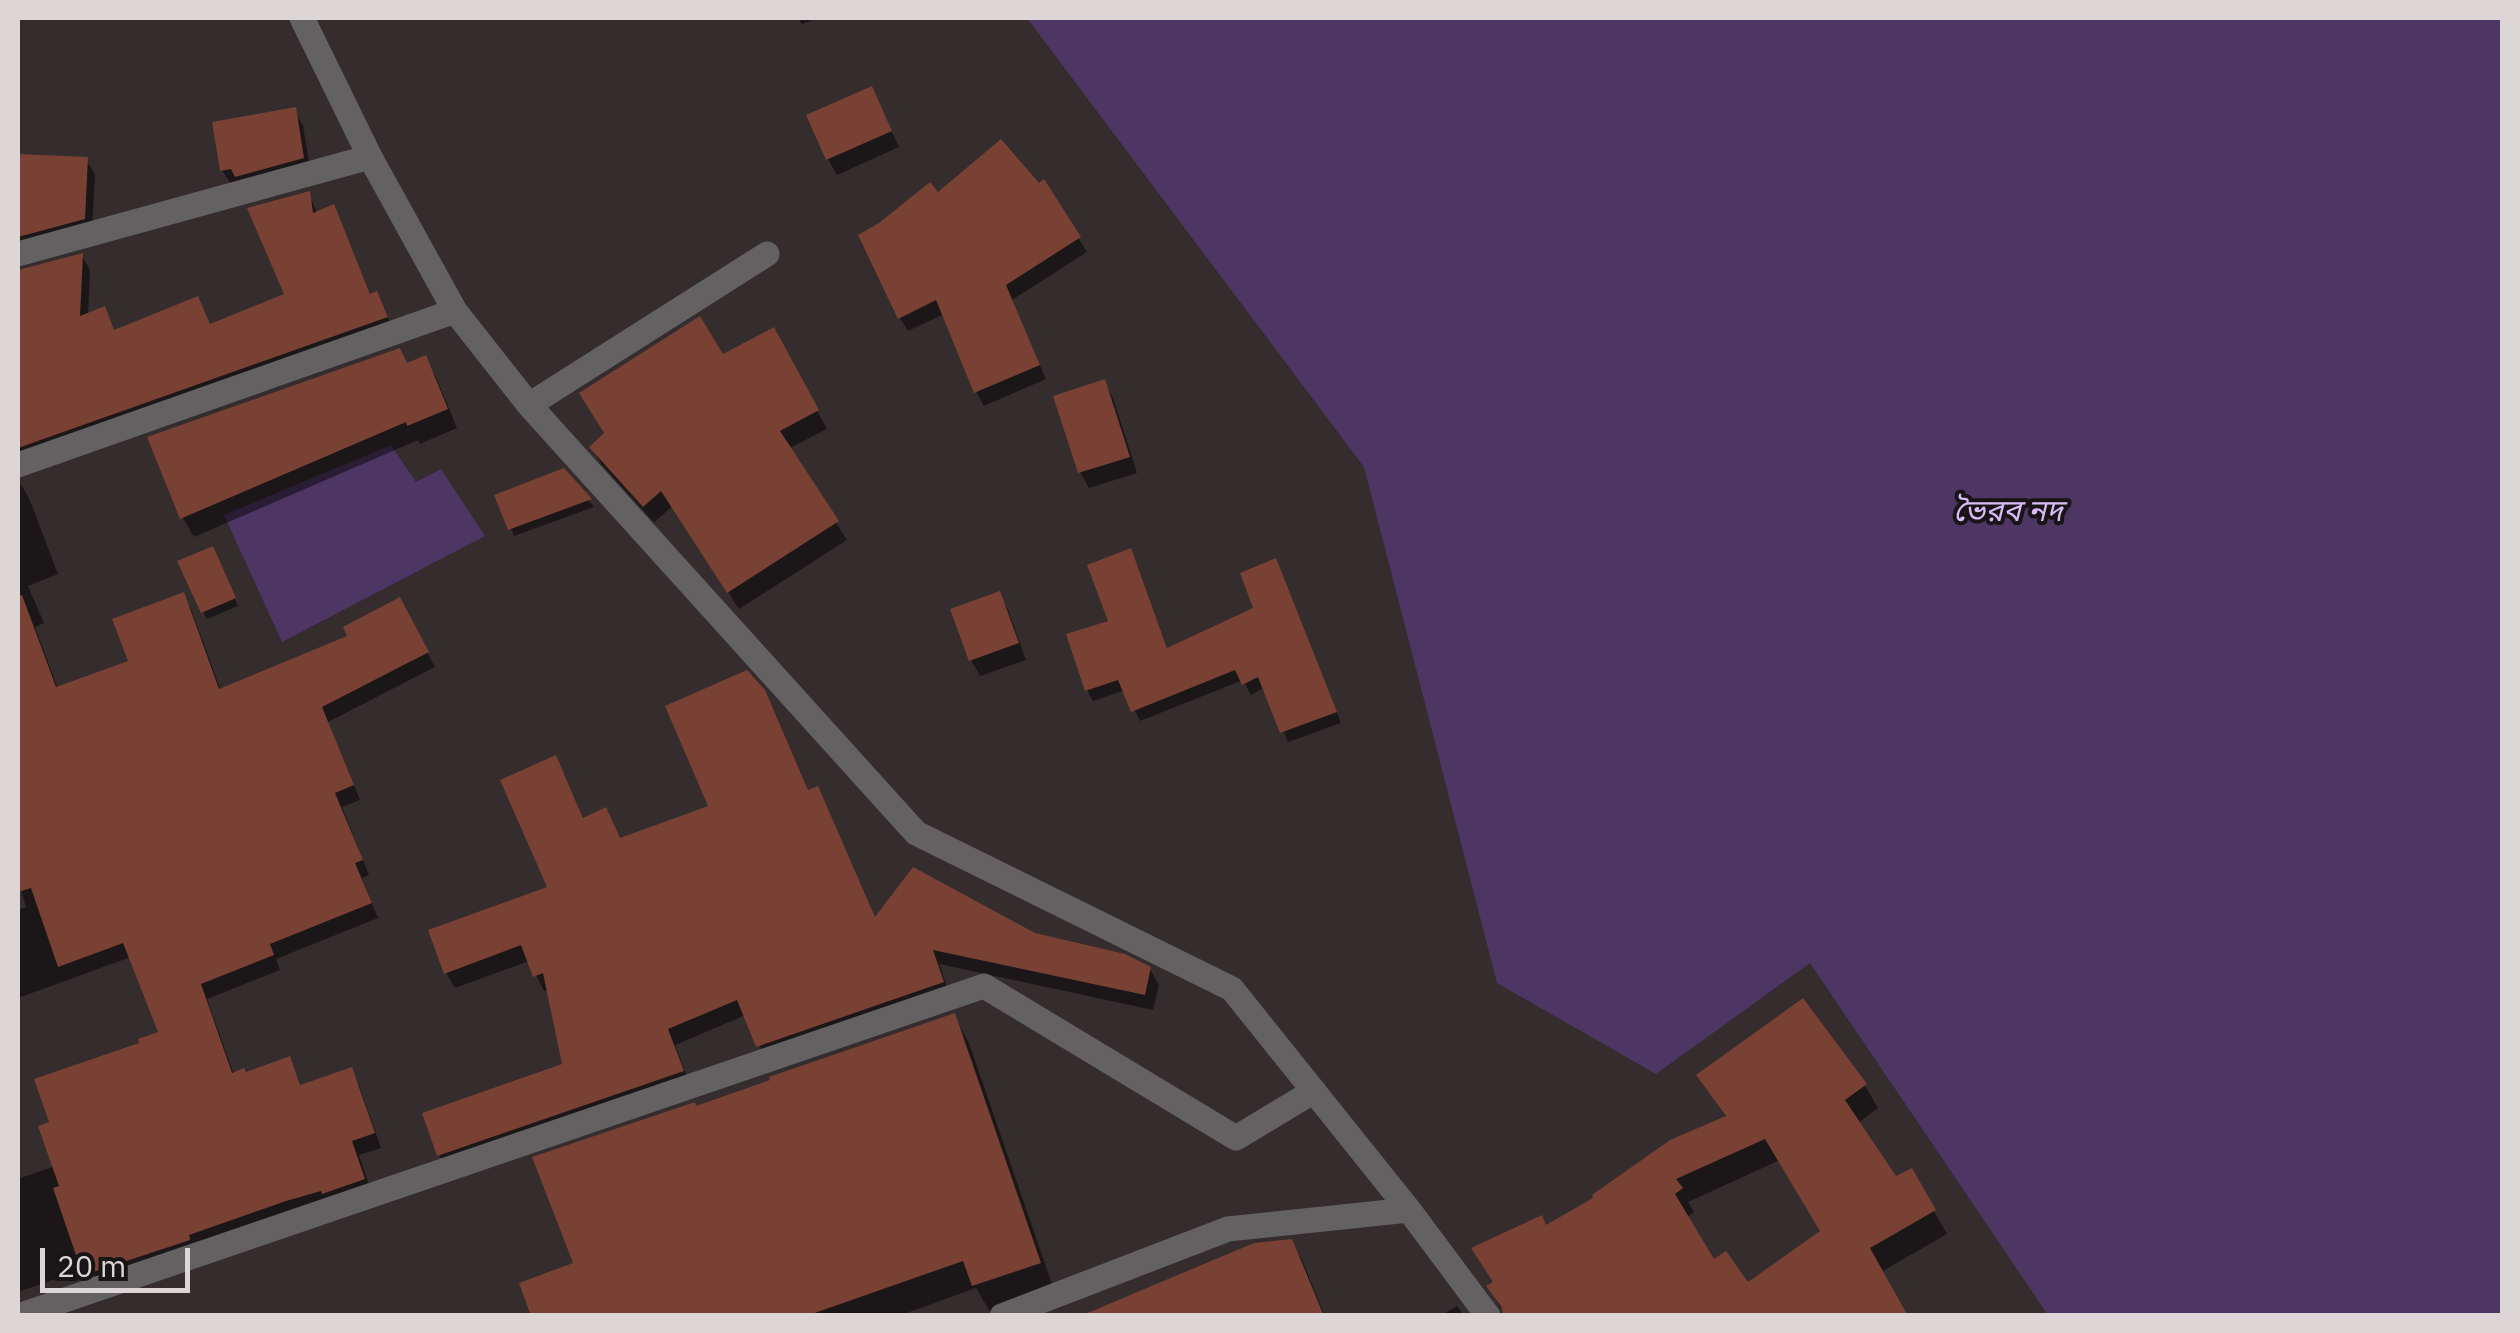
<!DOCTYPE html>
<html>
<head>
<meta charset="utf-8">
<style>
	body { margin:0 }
	#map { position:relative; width:2520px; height:1333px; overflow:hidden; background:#342c2d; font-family:"IBM Plex Sans",sans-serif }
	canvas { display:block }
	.frame { position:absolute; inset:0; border:20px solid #dcd6d7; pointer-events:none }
	.scale { position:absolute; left:40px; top:1248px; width:150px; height:45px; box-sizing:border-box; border:5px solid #dcd6d7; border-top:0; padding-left:12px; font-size:30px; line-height:35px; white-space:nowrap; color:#dcd6d7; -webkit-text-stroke:8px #191516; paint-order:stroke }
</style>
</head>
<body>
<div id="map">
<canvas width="2520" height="1333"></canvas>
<div class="frame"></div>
<div class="scale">20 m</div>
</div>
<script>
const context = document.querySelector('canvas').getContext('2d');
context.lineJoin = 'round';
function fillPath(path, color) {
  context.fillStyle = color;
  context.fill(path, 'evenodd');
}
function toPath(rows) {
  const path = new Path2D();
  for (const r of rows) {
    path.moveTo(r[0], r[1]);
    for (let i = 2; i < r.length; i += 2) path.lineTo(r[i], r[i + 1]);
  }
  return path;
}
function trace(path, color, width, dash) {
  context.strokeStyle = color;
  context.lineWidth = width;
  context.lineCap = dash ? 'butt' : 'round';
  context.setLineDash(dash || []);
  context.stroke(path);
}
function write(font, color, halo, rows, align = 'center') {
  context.font = font + ' "IBM Plex Sans","Noto Sans Bengali",sans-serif';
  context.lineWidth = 8;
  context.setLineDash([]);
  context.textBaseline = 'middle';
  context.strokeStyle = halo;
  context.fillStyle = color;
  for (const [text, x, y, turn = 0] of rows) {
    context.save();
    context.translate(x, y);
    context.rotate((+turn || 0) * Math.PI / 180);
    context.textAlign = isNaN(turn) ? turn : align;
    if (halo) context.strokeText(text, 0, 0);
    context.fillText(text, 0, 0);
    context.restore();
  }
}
fillPath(toPath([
	[1027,18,2502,18,2502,1315,2048,1315,1810,963,1656,1074,1497,983,1364,467],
	[391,445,416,482,441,469,485,536,282,642,224,515]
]), '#4d3564');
fillPath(toPath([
	[798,18,818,18,802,24],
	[871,89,899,147,837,175,828,159],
	[294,110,303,126,311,174,232,186,222,170],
	[86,160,95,174,92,233,18,256,18,165],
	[1044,183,1087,252,1012,300,1046,379,984,406,976,392,944,314,908,331,900,318,938,195,1039,187],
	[308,193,318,214,341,222,371,296,384,308,394,332,18,466,18,271,21,272,82,256,90,270,88,316,104,309,115,332,197,299,211,327,287,295],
	[773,330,827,429,788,449,847,540,739,609,673,506,654,522,602,465,592,447,722,358],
	[425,358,436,377,457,428,420,444,418,440,194,537,183,518,150,438,408,366],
	[1104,382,1113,398,1137,473,1089,488,1080,472,1056,397],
	[564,471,594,507,514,536,498,496],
	[18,483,20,483,29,498,58,574,28,586,44,623,35,627,58,689,131,662,183,595,191,609,221,691,351,637,399,600,435,667,328,722,360,800,342,807,369,875,362,878,378,918,276,959,280,970,207,999,234,1075,245,1075,288,1059,301,1087,351,1070,359,1085,381,1148,359,1155,372,1194,100,1287,90,1267,18,1292,18,1179,55,1166,142,1044,162,1033,131,957,18,998,18,910,26,907,18,880],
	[1130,551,1136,562,1168,650,1319,669,1341,723,1288,742,1265,687,1251,695,1243,680,1140,721,1125,690,1093,701,1087,690,1111,622],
	[216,556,238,606,207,619,203,612],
	[999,594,1008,610,1026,660,980,676,971,660],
	[773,709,809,793,876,920,1034,935,1150,969,1159,985,1153,1010,939,964,951,998,767,1061,746,1015,675,1045,691,1087,448,1170,439,1155,565,1065,549,990,544,991,529,961,455,988,446,973,550,888,564,773,584,820,621,841,712,807],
	[954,1016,969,1043,1054,1290,990,1312,976,1288,898,1316,534,1316,576,1264,696,1109],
	[1700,1076,1865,1086,1878,1108,1858,1123,1896,1180,1911,1171,1947,1234,1881,1272,1506,1316,1489,1287,1546,1228,1727,1119],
	[1780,1160,1823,1232,1747,1286,1713,1263,1686,1218,1694,1212,1688,1202],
	[1291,1241,1302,1260,1325,1316,1092,1316,1091,1311,1255,1245],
	[1457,1306,1465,1316,1440,1316]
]), '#0007');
fillPath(toPath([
	[872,86,892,131,826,160,806,115],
	[296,107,304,158,235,177,231,169,220,171,212,122],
	[1001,139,1039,183,1044,179,1081,237,1006,285,1040,365,974,393,936,300,898,319,858,235,879,223,930,182,938,192],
	[18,154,88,157,85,219,18,237],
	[310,191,313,213,334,204,370,294,377,291,388,317,18,448,18,270,83,253,80,316,105,306,114,330,198,296,210,324,284,294,247,208],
	[700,316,723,354,774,327,819,410,780,431,839,521,727,593,661,491,643,507,589,447,604,433,579,393],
	[400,348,407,363,426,355,448,409,407,426,406,422,180,519,147,437],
	[1105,379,1130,457,1078,473,1053,396],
	[564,468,592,499,508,530,494,495],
	[213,546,236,598,201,613,177,561],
	[1131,548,1167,648,1253,608,1240,573,1276,558,1337,712,1280,733,1258,677,1242,685,1235,670,1131,712,1118,680,1085,691,1066,634,1108,621,1087,565],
	[1000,591,1019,643,969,661,950,609],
	[184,592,219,689,347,636,343,627,400,597,429,652,322,707,354,785,335,793,363,860,355,863,372,903,270,944,274,955,201,984,232,1073,244,1068,246,1072,290,1056,300,1085,352,1067,375,1133,352,1141,365,1179,322,1194,321,1191,286,1201,189,1235,190,1240,90,1273,82,1253,76,1255,53,1188,59,1186,38,1126,49,1122,34,1079,139,1043,138,1039,158,1032,123,943,58,967,31,888,18,892,18,596,22,595,56,687,128,661,112,619],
	[747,670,765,690,808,790,818,786,875,917,913,867,1035,933,1125,954,1151,967,1145,995,933,950,944,982,756,1047,737,1000,668,1029,684,1071,437,1156,422,1113,562,1064,543,973,533,977,521,945,444,974,428,930,547,887,500,780,556,755,583,818,606,807,620,838,708,806,665,706],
	[1803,998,1867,1084,1845,1100,1896,1176,1912,1168,1936,1210,1870,1248,1908,1316,1504,1316,1501,1306,1486,1286,1493,1282,1471,1248,1542,1215,1546,1225,1593,1198,1592,1195,1670,1140,1726,1116,1696,1075],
	[1765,1139,1820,1231,1748,1282,1726,1251,1714,1259,1675,1194,1683,1188,1676,1179],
	[955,1013,1041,1263,972,1286,963,1261,806,1316,531,1316,519,1283,573,1263,532,1157,695,1102,696,1106,770,1080,769,1077],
	[1292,1239,1324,1316,1080,1316,1254,1243]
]), '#794134');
trace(toPath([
	[302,18,370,157,455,311,529,405,916,833,1232,989,1409,1210,1488,1316],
	[18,254,370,157],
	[529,405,767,254],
	[18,465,455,311],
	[18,1316,984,986,1236,1138,1314,1091],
	[1002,1316,1228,1229,1409,1210]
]), '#646163', 25);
write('italic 30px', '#d9bbf8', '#191516', [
	["ভৈরব নদ",2008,512]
]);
</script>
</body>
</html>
